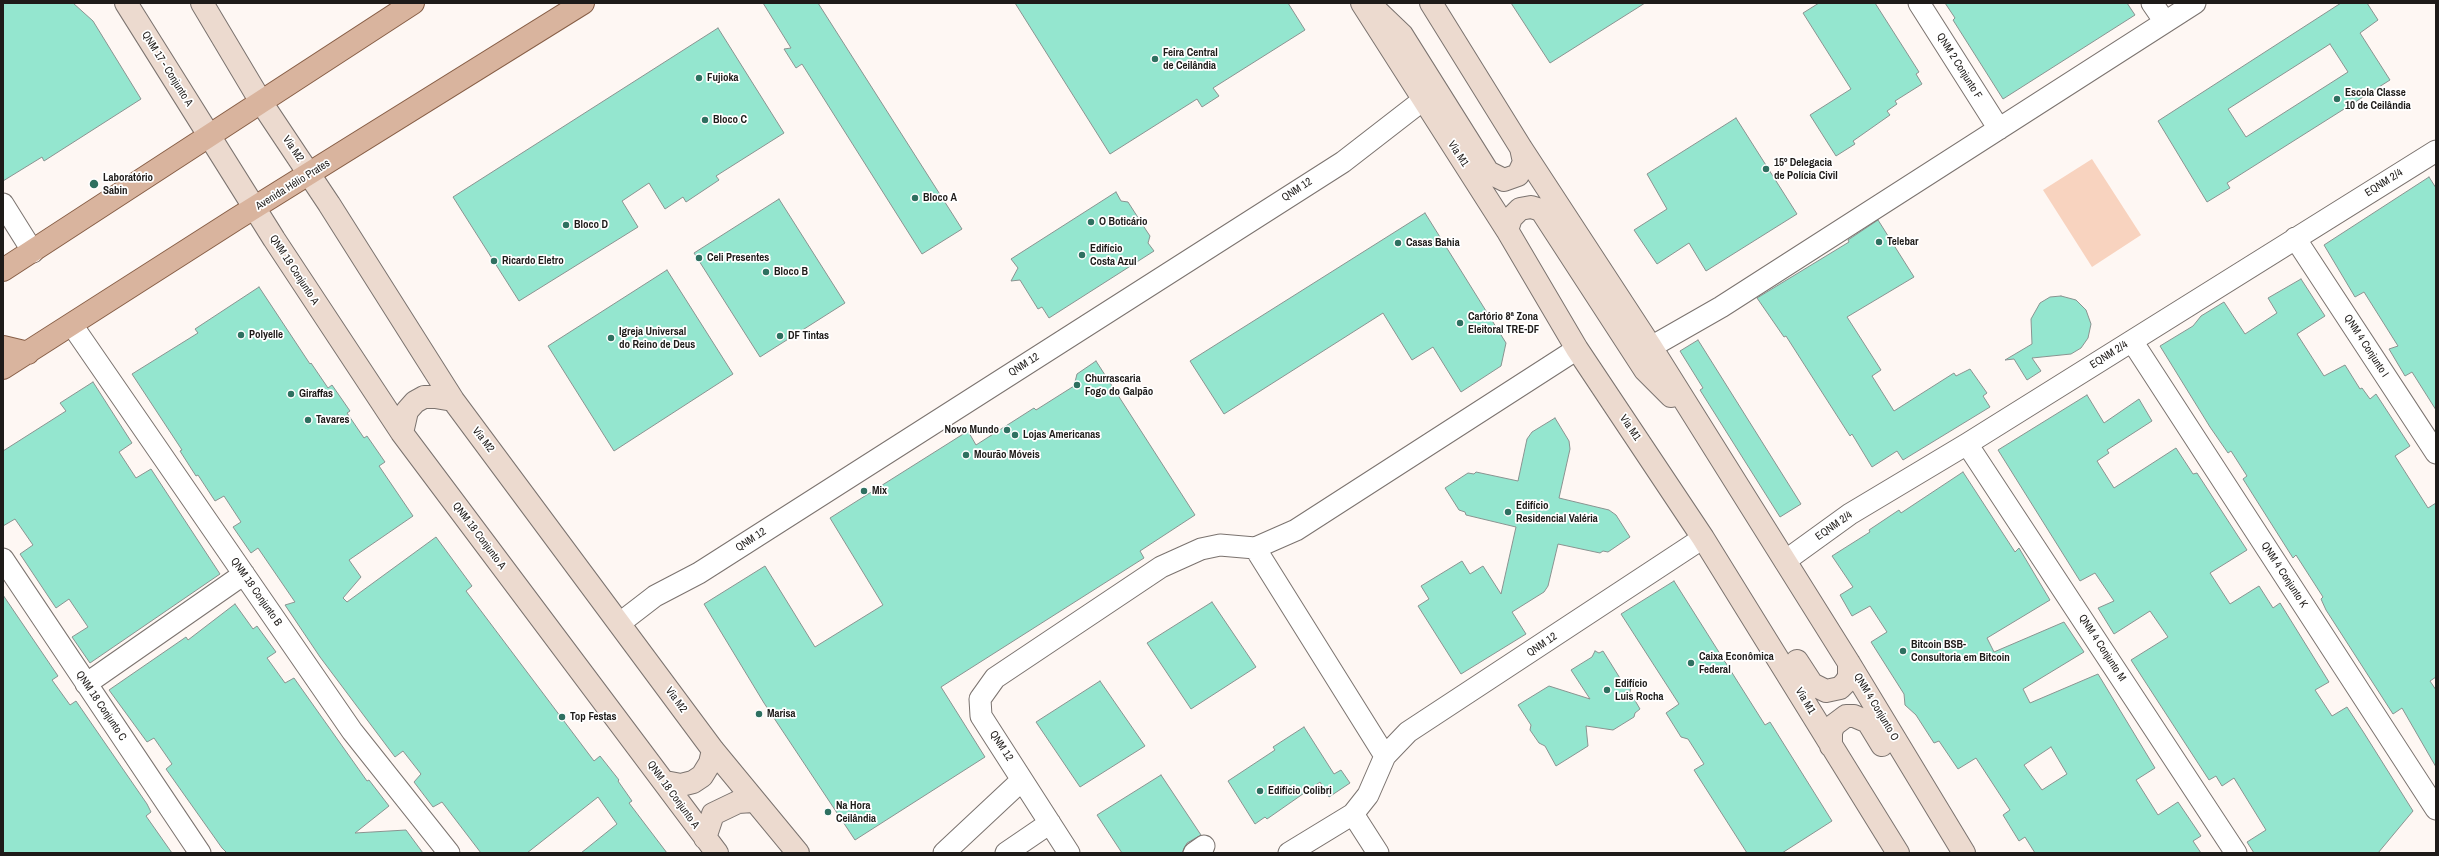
<!DOCTYPE html>
<html>
<head>
<meta charset="utf-8">
<style>
	body { margin:0 }
	#map { position:relative; width:2439px; height:856px; overflow:hidden; background:#fef7f3; font-family:"Archivo Narrow",sans-serif }
	canvas { display:block }
	.frame { position:absolute; inset:0; border:4px solid #1e1b19; pointer-events:none }
</style>
</head>
<body>
<div id="map">
<canvas width="2439" height="856"></canvas>
<div class="frame"></div>
</div>
<script>
const context = document.querySelector('canvas').getContext('2d');
context.lineJoin = 'round';
function fillPath(path, color) {
  context.fillStyle = color;
  context.fill(path, 'evenodd');
}
function toPath(rows) {
  const path = new Path2D();
  for (const r of rows) {
    path.moveTo(r[0], r[1]);
    for (let i = 2; i < r.length; i += 2) path.lineTo(r[i], r[i + 1]);
  }
  return path;
}
function trace(path, color, width, dash) {
  context.strokeStyle = color;
  context.lineWidth = width;
  context.lineCap = dash ? 'butt' : 'round';
  context.setLineDash(dash || []);
  context.stroke(path);
}
function write(font, color, halo, rows, align = 'center') {
  context.font = font + ' "Archivo Narrow",sans-serif';
  context.lineWidth = 3.5;
  context.setLineDash([]);
  context.textBaseline = 'middle';
  context.strokeStyle = halo;
  context.fillStyle = color;
  for (const [text, x, y, turn = 0] of rows) {
    context.save();
    context.translate(x, y);
    context.rotate((+turn || 0) * Math.PI / 180);
    context.textAlign = isNaN(turn) ? turn : align;
    if (halo) context.strokeText(text, 0, 0);
    context.fillText(text, 0, 0);
    context.restore();
  }
}
fillPath(toPath([
	[2092,159,2141,235,2092,267,2043,190]
]), '#f8d3bf');
const building = toPath([
	[3,3,73,3,93,21,141,99,44,161,42,157,3,181,3,3],
	[763,3,818,3,962,229,922,254,802,64,796,68,784,49,791,48,763,3],
	[1015,3,1288,3,1305,30,1213,88,1219,96,1202,107,1197,99,1110,154,1015,3],
	[1511,3,1645,3,1550,63,1511,3],
	[1819,3,1875,3,1919,72,1916,74,1922,84,1895,101,1897,104,1887,111,1890,115,1853,141,1855,144,1836,156,1810,115,1851,89,1803,13,1819,3],
	[1945,3,2127,3,2135,15,2003,99,1953,20,1955,18,1945,3],
	[2341,3,2367,3,2378,20,2360,33,2390,80,2227,183,2230,188,2207,202,2158,121,2341,3],
	[2330,44,2348,72,2246,137,2228,109,2330,44],
	[718,28,784,133,716,176,719,180,686,202,683,197,665,209,649,183,622,201,638,227,519,301,453,197,718,28],
	[1736,118,1797,214,1706,271,1689,243,1657,264,1634,230,1667,209,1647,174,1736,118],
	[2429,177,2436,188,2436,410,2412,372,2405,376,2389,349,2398,346,2364,292,2355,297,2324,245,2429,177],
	[1116,192,1121,201,1128,202,1146,230,1150,236,1148,243,1154,251,1049,318,1042,307,1038,309,1020,280,1011,281,1018,268,1011,259,1116,192],
	[779,199,845,303,760,357,694,253,779,199],
	[1425,213,1506,343,1501,366,1461,392,1433,347,1412,360,1383,313,1224,414,1190,361,1425,213],
	[1878,220,1914,277,1847,317,1881,370,1872,376,1894,411,1954,373,1956,376,1970,369,1987,393,1983,396,1990,407,1903,460,1897,451,1872,467,1852,434,1850,436,1786,336,1784,337,1757,298,1849,242,1848,240,1878,220],
	[667,270,733,374,614,451,548,346,667,270],
	[2301,279,2325,316,2297,334,2324,376,2345,365,2360,389,2362,388,2370,399,2376,394,2410,446,2395,456,2428,508,2436,503,2436,677,2430,681,2436,690,2436,767,2402,708,2393,714,2326,610,2321,599,2323,597,2296,555,2293,558,2243,479,2247,476,2231,451,2228,453,2210,427,2160,346,2193,326,2201,316,2224,302,2245,334,2277,313,2268,298,2301,279],
	[259,287,310,364,311,363,328,388,332,385,350,411,347,413,364,438,367,436,385,462,379,466,413,516,349,560,361,577,343,598,347,602,436,537,472,586,466,591,594,761,600,756,619,780,618,781,632,801,629,803,667,853,581,853,617,824,598,797,527,853,481,853,442,802,433,807,414,782,421,774,403,751,395,757,320,657,285,605,295,602,258,548,251,553,233,527,241,522,224,496,215,501,198,475,196,476,180,451,182,450,132,374,198,333,195,329,259,287],
	[2061,296,2076,300,2086,310,2091,324,2088,338,2081,348,2071,354,2032,358,2041,371,2027,380,2014,359,2005,360,2032,344,2031,319,2040,303,2050,297,2061,296],
	[1698,340,1801,504,1780,517,1700,390,1703,388,1680,351,1698,340],
	[1096,361,1195,515,1140,551,1144,558,941,687,985,757,855,840,764,703,704,604,765,566,815,647,883,605,830,518,968,431,976,445,1034,408,1036,410,1074,386,1077,374,1096,361],
	[93,382,132,443,119,452,136,478,151,469,220,574,90,663,72,637,88,627,69,599,56,608,20,554,33,545,15,519,3,526,3,451,66,411,60,403,93,382],
	[2087,395,2104,423,2139,399,2152,421,2107,450,2109,453,2097,461,2114,488,2176,448,2193,474,2197,473,2247,550,2210,573,2230,604,2259,586,2273,608,2280,603,2329,682,2315,690,2332,716,2347,707,2364,733,2413,811,2378,853,2254,853,2247,842,2266,830,2234,778,2222,786,2216,776,2209,780,2131,660,2168,637,2150,611,2114,634,2098,608,2114,601,2095,573,2080,581,1998,450,2087,395],
	[1555,418,1569,441,1570,449,1559,498,1609,510,1616,515,1630,537,1608,552,1603,551,1600,553,1558,544,1548,586,1544,592,1512,612,1526,634,1461,674,1418,606,1429,599,1421,586,1462,561,1470,574,1483,566,1501,594,1516,527,1466,515,1465,512,1459,510,1445,488,1468,473,1474,474,1476,472,1518,481,1527,439,1532,432,1555,418],
	[1963,472,2015,552,2019,548,2050,600,1987,638,1994,652,2064,622,2084,652,2023,689,2030,703,2098,674,2155,768,2136,780,2158,815,2178,802,2201,836,2193,841,2201,853,2035,853,2025,837,2019,841,2003,815,2010,810,1976,758,1958,769,1939,741,1934,743,1916,715,1905,705,1904,694,1871,642,1887,632,1870,606,1852,616,1840,595,1853,587,1832,556,1870,532,1869,530,1899,510,1901,513,1963,472],
	[2051,747,2067,774,2042,790,2024,765,2051,747],
	[1674,581,1765,725,1770,722,1832,821,1782,853,1747,853,1694,770,1704,764,1688,739,1681,737,1666,713,1679,704,1621,614,1674,581],
	[3,595,58,676,52,680,70,705,76,701,147,804,151,812,146,816,172,853,3,853,3,595],
	[1212,602,1256,667,1191,709,1147,643,1212,602],
	[235,604,253,629,257,626,276,652,267,658,285,683,294,678,367,781,369,780,389,806,355,833,406,830,423,853,227,853,222,848,166,769,172,764,154,738,147,742,109,690,186,637,188,640,235,604],
	[1595,651,1599,653,1603,651,1623,683,1631,684,1630,692,1640,709,1635,713,1634,717,1613,730,1586,726,1588,746,1556,766,1545,746,1539,743,1530,730,1531,725,1518,705,1549,686,1590,699,1571,670,1592,657,1595,651],
	[1100,681,1145,746,1080,787,1036,722,1100,681],
	[1304,727,1334,774,1341,770,1350,783,1329,797,1320,782,1267,819,1265,817,1255,824,1228,781,1275,750,1273,747,1304,727],
	[1161,775,1201,835,1187,843,1182,853,1122,853,1097,815,1161,775]
]);
fillPath(building, '#94e6cf');
trace(building, '#8a9390', 1);
const street = toPath([
	[1919,3,1999,129],
	[2152,3,2165,22],
	[3,204,33,252],
	[2295,238,2436,453],
	[72,325,352,731,449,853],
	[2132,341,2436,809],
	[1651,347,1721,307,2195,3],
	[1967,444,2236,853],
	[1255,548,1385,756],
	[3,559,200,853],
	[1785,561,1850,514,1967,444,2436,151],
	[620,623,655,596,699,573,1343,162,1423,100],
	[86,684,244,574],
	[1353,814,1378,853],
	[944,853,1022,780],
	[1006,853,1050,823],
	[1069,853,981,716,980,699,995,678,1161,567,1201,549,1220,545,1255,548,1296,530,1577,349],
	[1194,853,1204,846],
	[1289,853,1353,814,1368,795,1385,756,1408,732,1703,538]
]);
const secondary = toPath([
	[126,3,274,239,402,433,717,853],
	[202,3,261,102,329,204,453,400,713,750,798,853],
	[1362,3,1507,230,1577,349,1703,538,1898,853],
	[1431,3,1521,148,1651,347,1849,663,1964,853],
	[1378,12,1402,35,1488,172,1504,180,1518,175,1524,162,1521,148],
	[1507,230,1511,218,1520,209,1531,207,1541,210,1645,370,1671,396],
	[402,433,407,411,415,402,424,397,435,397,453,400],
	[1797,661,1812,684,1826,691,1840,688,1845,683,1849,677,1849,663],
	[1831,746,1831,732,1834,725,1846,716,1854,716,1868,722,1882,745],
	[665,782,681,785,693,782,702,776,710,763,713,750],
	[705,838,713,814,738,802,753,801]
]);
const primary = toPath([
	[3,270,413,3],
	[3,347,28,353],
	[3,368,236,219,583,3]
]);
trace(street, '#7b736f', 23);
trace(secondary, '#7b736f', 24);
trace(primary, '#875e46', 24);
trace(street, '#fff', 21);
trace(secondary, '#ecdacf', 22);
trace(primary, '#d9b49e', 22);
for (const [x, y, r, color] of [
	[1155,59,4,"#2e7060"],
	[699,78,4,"#2e7060"],
	[2337,99,4,"#2e7060"],
	[705,120,4,"#2e7060"],
	[1766,169,4,"#2e7060"],
	[94,184,5,"#2e7060"],
	[915,198,4,"#2e7060"],
	[1091,222,4,"#2e7060"],
	[566,225,4,"#2e7060"],
	[1879,242,4,"#2e7060"],
	[1398,243,4,"#2e7060"],
	[1082,255,4,"#2e7060"],
	[699,258,4,"#2e7060"],
	[494,261,4,"#2e7060"],
	[766,272,4,"#2e7060"],
	[1460,323,4,"#2e7060"],
	[241,335,4,"#2e7060"],
	[780,336,4,"#2e7060"],
	[611,338,4,"#2e7060"],
	[1077,385,4,"#2e7060"],
	[291,394,4,"#2e7060"],
	[308,420,4,"#2e7060"],
	[1007,430,4,"#2e7060"],
	[1015,435,4,"#2e7060"],
	[966,455,4,"#2e7060"],
	[864,491,4,"#2e7060"],
	[1508,512,4,"#2e7060"],
	[1903,651,4,"#2e7060"],
	[1691,663,4,"#2e7060"],
	[1607,690,4,"#2e7060"],
	[759,714,4,"#2e7060"],
	[562,717,4,"#2e7060"],
	[1260,791,4,"#2e7060"],
	[828,812,4,"#2e7060"]
]) {
  const dot = new Path2D();
  dot.arc(x, y, r, 0, 2 * Math.PI);
  context.fillStyle = color;
  context.fill(dot);
  trace(dot, '#fff', 1.5);
}
write('bold 11px', '#1e1b19', '#fff', [
	["Feira Central",1163,53],
	["de Ceilândia",1163,66],
	["Fujioka",707,78],
	["Escola Classe",2345,93],
	["10 de Ceilândia",2345,106],
	["Bloco C",713,120],
	["15º Delegacia",1774,163],
	["de Polícia Civil",1774,176],
	["Laboratório",103,178],
	["Sabin",103,191],
	["Bloco A",923,198],
	["O Boticário",1099,222],
	["Bloco D",574,225],
	["Telebar",1887,242],
	["Casas Bahia",1406,243],
	["Edifício",1090,249],
	["Costa Azul",1090,262],
	["Celi Presentes",707,258],
	["Ricardo Eletro",502,261],
	["Bloco B",774,272],
	["Cartório 8ª Zona",1468,317],
	["Eleitoral TRE-DF",1468,330],
	["Igreja Universal",619,332],
	["do Reino de Deus",619,345],
	["Polyelle",249,335],
	["DF Tintas",788,336],
	["Churrascaria",1085,379],
	["Fogo do Galpão",1085,392],
	["Giraffas",299,394],
	["Tavares",316,420],
	["Novo Mundo",999,430,"right"],
	["Lojas Americanas",1023,435],
	["Mourão Móveis",974,455],
	["Mix",872,491],
	["Edifício",1516,506],
	["Residencial Valéria",1516,519],
	["Bitcoin BSB-",1911,645],
	["Consultoria em Bitcoin",1911,658],
	["Caixa Econômica",1699,657],
	["Federal",1699,670],
	["Edifício",1615,684],
	["Luis Rocha",1615,697],
	["Marisa",767,714],
	["Top Festas",570,717],
	["Edifício Colibri",1268,791],
	["Na Hora",836,806],
	["Ceilândia",836,819]
], 'left');
write('11px', '#1e1b19', '#fff', [
	["QNM 2 Conjunto F",1959,66,58],
	["QNM 17 - Conjunto A",167,69,58],
	["Via M2",293,149,56],
	["Via M1",1458,154,57],
	["EQNM 2/4",2384,183,-32],
	["Avenida Hélio Prates",293,185,-32],
	["QNM 12",1297,190,-33],
	["QNM 18 Conjunto A",294,270,57],
	["QNM 4 Conjunto I",2366,346,57],
	["EQNM 2/4",2109,355,-32],
	["QNM 12",1024,365,-32],
	["Via M1",1630,428,56],
	["Via M2",483,440,53],
	["EQNM 2/4",1834,526,-35],
	["QNM 18 Conjunto A",479,536,53],
	["QNM 12",751,540,-33],
	["QNM 4 Conjunto K",2284,575,57],
	["QNM 18 Conjunto B",256,592,55],
	["QNM 12",1542,645,-34],
	["QNM 4 Conjunto M",2102,648,57],
	["Via M2",676,700,54],
	["Via M1",1805,701,59],
	["QNM 18 Conjunto C",101,706,56],
	["QNM 4 Conjunto O",1876,707,59],
	["QNM 12",1001,746,57],
	["QNM 18 Conjunto A",673,795,54]
]);
</script>
</body>
</html>
